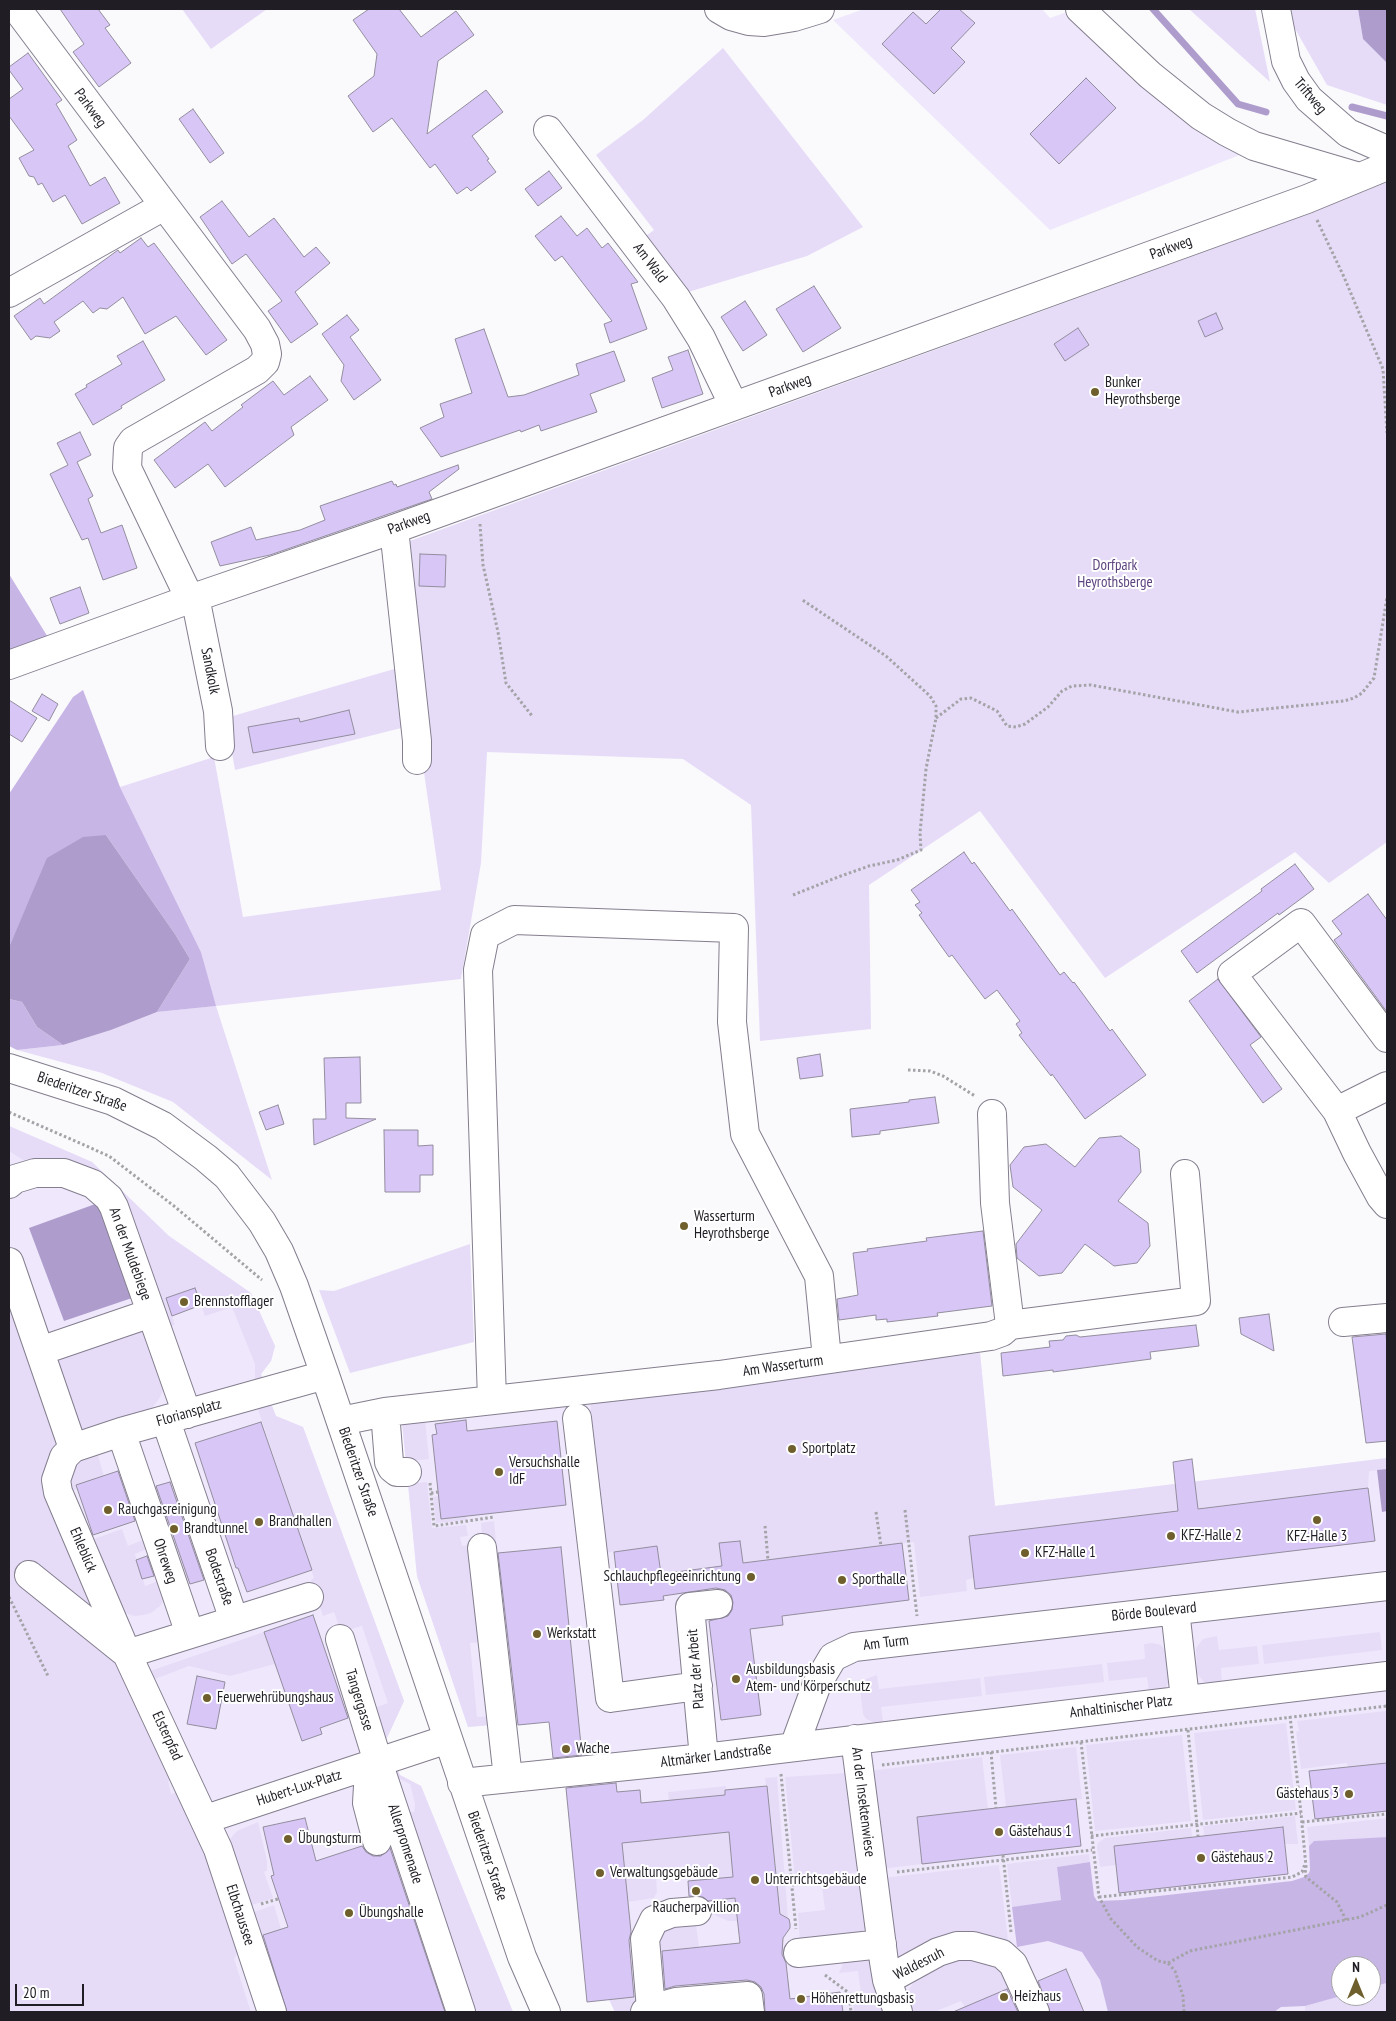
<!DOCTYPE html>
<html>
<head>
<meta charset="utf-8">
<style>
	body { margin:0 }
	#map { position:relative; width:1396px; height:2021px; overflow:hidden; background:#faf9fc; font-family:"PT Sans Narrow",sans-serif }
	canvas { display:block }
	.frame { position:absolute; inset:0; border:10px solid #201d24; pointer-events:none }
	.north { position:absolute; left:1331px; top:1956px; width:50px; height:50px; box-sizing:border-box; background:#fff; border:1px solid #a6a5a7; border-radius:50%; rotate:0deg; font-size:14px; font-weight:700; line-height:20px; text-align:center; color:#201d24 }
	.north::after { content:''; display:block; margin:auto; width:18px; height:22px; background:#6f5f2d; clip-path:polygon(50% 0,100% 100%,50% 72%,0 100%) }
	.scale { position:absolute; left:15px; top:1984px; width:69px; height:22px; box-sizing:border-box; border:2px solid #201d24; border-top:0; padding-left:6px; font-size:15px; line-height:18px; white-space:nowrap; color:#201d24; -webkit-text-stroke:4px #fff; paint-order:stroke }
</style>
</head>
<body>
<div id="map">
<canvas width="1396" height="2021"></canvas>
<div class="frame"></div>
<div class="north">N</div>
<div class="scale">20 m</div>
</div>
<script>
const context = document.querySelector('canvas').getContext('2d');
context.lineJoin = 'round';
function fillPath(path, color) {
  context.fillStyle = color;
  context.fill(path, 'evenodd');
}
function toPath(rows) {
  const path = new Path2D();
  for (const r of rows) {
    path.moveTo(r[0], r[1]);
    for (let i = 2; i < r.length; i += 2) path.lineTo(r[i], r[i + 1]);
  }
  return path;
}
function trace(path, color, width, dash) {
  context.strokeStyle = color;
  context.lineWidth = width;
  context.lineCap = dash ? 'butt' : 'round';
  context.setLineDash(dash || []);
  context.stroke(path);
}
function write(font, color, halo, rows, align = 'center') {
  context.font = font + ' "PT Sans Narrow",sans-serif';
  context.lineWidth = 4;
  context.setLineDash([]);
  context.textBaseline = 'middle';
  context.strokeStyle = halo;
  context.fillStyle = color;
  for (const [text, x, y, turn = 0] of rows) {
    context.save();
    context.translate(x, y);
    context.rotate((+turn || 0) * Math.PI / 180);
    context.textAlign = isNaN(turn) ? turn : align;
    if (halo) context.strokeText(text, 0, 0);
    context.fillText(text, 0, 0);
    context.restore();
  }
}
fillPath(toPath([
	[864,9,1042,9,1050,18,1067,12,1242,154,1050,230,833,20],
	[9,1126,92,1162,169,1236,251,1293,275,1346,271,1361,261,1374,270,1401,276,1416,303,1427,404,1701,386,1740,400,1775,421,1786,513,2012,226,2012,9,1449],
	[980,1353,995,1506,1387,1458,1387,2012,615,2012,609,2000,587,2002,565,1784,553,1760,551,1722,512,1725,512,1723,468,1727,417,1576,402,1423],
	[1341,1966,1371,1966,1371,1996,1341,1996]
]), '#efe8fc');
fillPath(toPath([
	[182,9,267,9,211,49],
	[1189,9,1255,9,1270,82],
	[1291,9,1358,9,1363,39,1387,63,1387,105,1327,85,1294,27],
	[723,48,863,227,807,256,685,293,643,238,654,230,596,155,643,120],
	[1387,182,1387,842,1329,883,1295,852,1105,978,980,811,869,885,871,1029,760,1041,751,805,683,759,487,752,481,863,461,979,216,1006,272,1180,173,1102,102,1073,17,1050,63,1045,111,1030,157,1012,215,1006,201,952,120,787,214,757,243,917,441,890,417,724,235,770,226,718,401,667,385,550,1314,212],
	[9,1126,92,1162,169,1236,251,1293,275,1346,271,1361,261,1374,263,1380,255,1383,255,1364,232,1307,205,1316,201,1305,172,1316,175,1325,163,1328,124,1214,38,1163,23,1160,9,1151],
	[470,1244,474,1342,350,1373,319,1290,334,1291],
	[9,1288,58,1438,49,1471,121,1663,178,1778,168,1781,171,1794,184,1790,242,1944,234,1959,251,2012,9,2012],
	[143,1323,164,1388,159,1399,151,1409,142,1414,81,1433,52,1355],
	[980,1353,995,1506,1387,1458,1387,1469,1369,1471,1368,1488,969,1536,974,1578,966,1580,967,1591,920,1597,914,1542,743,1563,739,1541,719,1544,722,1566,661,1574,657,1546,605,1553,590,1401],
	[270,1401,276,1416,303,1427,404,1701,386,1740,371,1709,388,1703,362,1626,341,1632,334,1612,323,1616,311,1580,314,1578,258,1409,234,1413],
	[425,1420,429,1459,406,1462,402,1423],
	[97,1452,104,1476,76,1485,77,1489,74,1490,70,1490,70,1464],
	[427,1482,432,1528,466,1525,468,1536,460,1537,462,1546,471,1545,480,1642,470,1643,477,1717,491,1716,492,1725,468,1727,417,1576,408,1484],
	[438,1496,441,1519,466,1516,467,1520,436,1523,433,1497],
	[494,1521,497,1553,482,1535,481,1523],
	[122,1529,128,1546,143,1540,152,1547,135,1554,145,1586,163,1579,164,1599,160,1606,151,1613,144,1615,134,1616,118,1610,91,1540],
	[264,1632,275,1664,230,1676,189,1666,155,1679,150,1671],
	[1380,1632,1382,1650,1264,1664,1262,1645],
	[1217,1636,1219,1650,1257,1646,1259,1664,1221,1668,1222,1684,1204,1682,1197,1673,1196,1648,1203,1639],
	[1152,1643,1161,1645,1168,1654,1169,1681,1166,1687,1149,1692,1147,1677,1109,1681,1107,1663,1145,1659,1144,1644],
	[1102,1664,1104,1682,986,1695,984,1677],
	[877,1675,879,1689,980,1678,982,1696,881,1707,883,1722,876,1723,866,1719,863,1714,860,1689,866,1679],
	[1386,1711,1387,1763,1348,1767,1347,1763,1301,1769,1296,1732,1299,1731,1297,1721],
	[1286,1723,1296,1810,1203,1820,1194,1733],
	[1182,1735,1191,1821,1095,1831,1086,1745],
	[1076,1747,1082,1799,1006,1807,1000,1755],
	[982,1757,988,1809,917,1817,922,1864,881,1869,869,1771],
	[397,1769,400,1775,421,1786,513,2012,470,2012,406,1811,414,1812,415,1804,412,1791,410,1784,398,1778,393,1778,392,1771],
	[846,1773,860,1872,795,1879,785,1777],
	[777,1777,788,1918,781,1916,767,1786,766,1786,765,1778],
	[726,1786,725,1795,669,1801,668,1792],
	[1295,1816,1298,1844,1285,1844,1204,1835,1203,1826],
	[1387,1818,1387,1837,1314,1841,1309,1846,1307,1827],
	[258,1822,267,1861,267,1870,264,1872,273,1898,243,1908,227,1847,230,1839,237,1831],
	[1191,1828,1192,1837,1189,1838,1114,1846,1116,1865,1100,1867,1097,1847,1098,1843,1105,1838],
	[729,1832,738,1921,728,1921,708,1912,704,1870,699,1865,659,1869,656,1876,657,1892,654,1898,628,1902,622,1843],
	[1089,1854,1090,1862,1057,1867,1061,1900,1012,1907,1007,1864],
	[999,1865,1009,1949,899,1959,896,1957,881,1878],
	[864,1882,866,1927,861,1933,800,1943,798,1913,825,1910,822,1886],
	[274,1905,281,1929,252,1939,245,1915],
	[664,1923,696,1924,699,1947,652,1952],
	[958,1955,996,1964,1011,1988,965,2007,961,2001,934,2012,908,2012,905,1998,907,1992,920,1974],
	[861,1958,874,1964,888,2012,854,2012,852,1995,861,1993,858,1971,839,1973,844,1961],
	[1387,1983,1387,2012,1305,2012,1305,2006,1341,1996,1371,1996,1371,1987],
	[637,1996,633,2012,615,2012,609,1999]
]), '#e6dcf8');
fillPath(toPath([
	[9,574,49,639,9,653],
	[83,690,120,787,201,952,216,1006,157,1012,190,959,175,934,106,835,27,906,9,947,9,794,73,697],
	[9,999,22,1002,37,1027,63,1045,17,1050,9,1046],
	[1387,1837,1387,1983,1371,1987,1371,1966,1341,1966,1341,1996,1305,2006,1281,2007,1274,2012,1108,2012,1100,1980,1082,1952,1048,1941,1017,1947,1012,1907,1061,1900,1057,1867,1090,1862,1094,1896,1097,1901,1123,1900,1292,1881,1304,1877,1309,1873,1310,1870,1309,1846,1314,1841]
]), '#c7b5e6');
fillPath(toPath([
	[1358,9,1387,9,1387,63,1363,39],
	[106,835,175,934,190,959,157,1012,111,1030,63,1045,37,1027,22,1002,9,999,9,947,47,858,83,837],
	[98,1203,132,1298,64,1321,29,1228],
	[1387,1469,1387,1511,1382,1512,1377,1470]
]), '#ae9dcc');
trace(toPath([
	[1153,9,1238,104,1266,112],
	[1352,107,1387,116]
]), '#ae9dcc', 7);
const building = toPath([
	[60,9,98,9,110,25,105,28,131,63,99,87,73,52,84,44,60,9],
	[369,9,399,9,421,37,456,11,474,35,438,61,427,134,486,90,503,112,472,136,489,159,487,160,496,172,471,191,467,187,457,194,435,164,430,168,392,118,373,132,348,96,374,76,377,54,353,20,369,9],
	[941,9,959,9,975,23,951,48,965,62,934,94,882,44,913,12,926,24,941,9],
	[28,53,62,100,56,104,77,140,68,146,90,186,105,177,120,203,82,224,65,195,53,202,42,183,38,185,34,177,29,176,19,158,34,150,9,116,9,99,23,89,9,70,9,67,28,53],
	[1086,78,1116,108,1059,164,1030,134,1086,78],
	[193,109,224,153,210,163,179,119,193,109],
	[549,171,562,188,538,206,525,189,549,171],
	[222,201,249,237,274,218,304,257,316,247,330,263,295,292,318,324,291,343,268,311,282,301,246,254,232,264,200,217,222,201],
	[561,216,577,236,587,228,602,248,608,243,638,282,631,284,647,329,610,343,604,324,612,321,562,256,555,261,535,236,561,216],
	[141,238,148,247,154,243,227,340,206,355,176,316,145,334,123,297,107,309,100,308,93,313,83,301,54,322,60,331,50,338,36,336,31,340,14,316,40,298,44,304,118,250,120,253,141,238],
	[814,286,841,328,803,352,776,309,814,286],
	[745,301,767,335,743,351,721,317,745,301],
	[1216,313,1223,329,1205,337,1198,321,1216,313],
	[347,315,359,330,350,337,381,380,354,400,341,381,344,365,322,334,347,315],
	[1078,328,1089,345,1065,361,1054,344,1078,328],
	[484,329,508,397,524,395,579,375,576,364,614,351,625,381,590,394,597,412,541,431,539,425,521,432,520,430,441,457,420,428,444,417,440,404,472,393,455,339,484,329],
	[143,341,165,380,121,406,122,408,93,425,75,394,87,387,86,385,122,364,117,356,143,341],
	[688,350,703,394,662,408,652,378,673,370,668,357,688,350],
	[310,376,328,400,291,427,294,435,225,487,208,464,175,488,154,460,205,422,212,431,243,407,241,405,273,381,284,395,310,376],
	[80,432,91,455,77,462,93,496,88,499,101,533,122,525,137,568,103,580,88,538,82,540,50,474,68,465,57,443,80,432],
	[458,465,459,469,429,492,432,499,270,555,220,566,211,542,251,527,256,540,300,530,325,520,320,506,392,481,394,485,396,484,397,487,458,465],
	[420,554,446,555,445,587,419,586,420,554],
	[80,587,89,613,60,624,50,598,80,587],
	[42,694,58,704,49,721,32,711,42,694],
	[9,700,37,718,22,742,9,734,9,700],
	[349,710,355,734,253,753,248,727,299,718,300,722,349,710],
	[964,852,972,864,974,862,1010,911,1012,909,1060,975,1064,972,1073,983,1074,982,1110,1031,1112,1029,1146,1075,1085,1119,1052,1074,1051,1076,1019,1035,1022,1033,1016,1024,1020,1021,997,990,985,999,952,955,949,957,919,915,922,913,915,905,920,902,911,890,964,852],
	[1295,864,1314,889,1279,915,1278,913,1197,973,1181,951,1262,891,1261,889,1295,864],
	[1368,894,1387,920,1387,1012,1334,940,1342,934,1332,921,1368,894],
	[1218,979,1261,1037,1250,1045,1282,1089,1263,1103,1189,1001,1218,979],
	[820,1054,823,1076,800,1079,797,1058,820,1054],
	[360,1057,361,1103,346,1103,346,1118,376,1119,314,1145,313,1119,326,1119,324,1058,360,1057],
	[935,1097,939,1123,880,1131,880,1134,852,1137,850,1109,909,1102,909,1100,935,1097],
	[278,1105,284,1124,266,1130,259,1112,278,1105],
	[384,1130,418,1130,418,1146,433,1145,433,1175,420,1175,420,1192,385,1192,384,1130],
	[1121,1136,1139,1149,1141,1172,1118,1201,1148,1223,1150,1246,1137,1263,1114,1266,1085,1244,1062,1273,1039,1276,1017,1258,1016,1244,1042,1210,1013,1187,1010,1165,1024,1147,1046,1144,1075,1167,1099,1138,1121,1136],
	[983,1231,992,1306,937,1313,938,1316,887,1322,887,1319,876,1320,876,1315,839,1320,837,1299,858,1295,853,1253,868,1251,867,1249,927,1241,926,1238,983,1231],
	[195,1288,201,1305,172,1316,166,1298,195,1288],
	[1269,1314,1274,1351,1241,1334,1239,1318,1269,1314],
	[1196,1325,1199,1346,1150,1352,1151,1359,1053,1372,1053,1370,1003,1376,1001,1353,1050,1347,1049,1341,1063,1340,1066,1336,1076,1335,1080,1337,1196,1325],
	[1386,1334,1387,1346,1387,1441,1366,1443,1352,1337,1386,1334],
	[466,1420,467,1431,557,1421,566,1505,441,1519,432,1435,437,1434,435,1424,466,1420],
	[261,1422,312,1570,247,1592,238,1568,236,1568,195,1443,261,1422],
	[1192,1459,1198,1509,1368,1488,1375,1541,975,1589,969,1536,1178,1511,1173,1462,1192,1459],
	[118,1471,135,1521,93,1535,76,1485,118,1471],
	[170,1482,204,1580,190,1584,156,1486,170,1482],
	[740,1541,743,1563,902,1543,909,1600,782,1616,783,1625,750,1629,761,1715,721,1720,709,1621,728,1616,732,1610,733,1602,731,1595,725,1590,716,1588,663,1596,664,1600,620,1605,614,1552,657,1546,661,1574,722,1566,719,1543,740,1541],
	[561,1547,582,1755,553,1758,549,1722,518,1725,498,1553,561,1547],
	[147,1556,154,1576,142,1579,136,1560,147,1556],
	[313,1615,348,1718,320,1728,322,1734,302,1741,264,1632,313,1615],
	[197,1676,225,1682,216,1729,187,1724,197,1676],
	[1387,1763,1387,1811,1315,1819,1309,1771,1387,1763],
	[616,1783,617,1792,640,1790,641,1803,725,1795,725,1790,767,1786,780,1914,789,1919,790,1924,790,1928,783,1938,782,1954,786,1963,790,1999,840,1992,843,2012,765,2012,764,1994,761,1987,755,1982,747,1980,675,1986,665,1989,662,1951,740,1943,735,1898,708,1901,703,1897,689,1896,688,1881,733,1877,729,1832,622,1843,631,1932,629,1940,634,1997,587,2002,566,1788,616,1783],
	[1076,1799,1081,1846,922,1864,917,1817,1076,1799],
	[305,1818,316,1861,362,1846,366,1852,373,1856,381,1856,390,1848,445,2012,287,2012,263,1935,288,1927,271,1876,274,1875,263,1827,305,1818],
	[1283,1827,1288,1874,1119,1893,1114,1846,1283,1827],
	[1066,1969,1084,2012,1050,2012,1038,1981,1066,1969],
	[1007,1989,1018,2012,953,2012,1007,1989]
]);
fillPath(building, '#d8c6f7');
trace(building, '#938e9e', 1);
const minor = toPath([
	[17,9,257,329,265,344,267,354,265,362,257,370,133,441,128,448,127,468,190,599],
	[719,9,731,16,749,21,764,22,794,17,820,9],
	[1080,9,1150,75,1201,116,1227,132,1254,146,1359,177],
	[1276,9,1286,61,1296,81,1309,99,1348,133,1387,150],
	[548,130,676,298,701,338,734,406],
	[9,293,164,206],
	[394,529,417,741,417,760],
	[195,597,218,711,220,746],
	[9,665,190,599,394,529,1307,199,1387,166],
	[1387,1038,1301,923,1232,974,1337,1111,1357,1153,1381,1197,1387,1204],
	[9,1068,113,1101,163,1126,206,1158,227,1176,262,1222,279,1251,294,1286,325,1375,522,1957,546,2012],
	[1337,1111,1387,1086],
	[9,1184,15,1179,35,1173,64,1173,93,1184,109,1198,114,1207,187,1414],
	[9,1262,73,1448],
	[1343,1322,1387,1318],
	[1010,1325,1196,1301,1185,1174],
	[40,1351,151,1313],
	[492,1400,478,970,485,935,514,920,734,928,732,1022,745,1134,819,1276,827,1359],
	[385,1412,389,1462,392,1468,397,1472,407,1472],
	[577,1418,610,1698,698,1686],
	[166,1421,234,1620],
	[341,1421,385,1412,719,1375,991,1336,1002,1332,1010,1325,995,1203,992,1114],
	[121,1432,190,1634],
	[482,1548,508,1778],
	[29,1575,126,1653],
	[1175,1610,1185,1699],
	[340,1639,378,1762,461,2012],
	[127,1654,309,1597],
	[855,1739,884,1962,887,1980,898,2012],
	[794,1747,817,1684,833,1657,854,1647,1387,1586],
	[704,1758,690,1607,718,1604],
	[462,1783,704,1758,1387,1676],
	[206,1819,448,1739],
	[377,1841,367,1803,368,1786,378,1762],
	[798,1953,882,1944],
	[887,1980,938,1952,957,1946,973,1946,1002,1954,1013,1964,1035,2012],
	[651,2009,645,1939,654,1920,672,1913,697,1911],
	[272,2012,218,1849,127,1654,58,1492,56,1480,64,1457,73,1448,121,1432,325,1375],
	[645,2012,651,2009,676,2002,748,1996,750,2012]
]);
trace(minor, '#847e8e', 30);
trace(toPath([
	[1317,220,1344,277,1383,369,1387,433],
	[480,524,483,565,498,632,506,683,533,717],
	[936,718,961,699,971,698,997,711,1007,726,1016,727,1025,724,1048,707,1062,691,1072,686,1091,685,1238,712,1344,701,1354,698,1362,693,1374,678,1387,597],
	[793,895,838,877,869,866,897,860,921,850,920,833,926,769,936,718,936,706,930,696,886,656,801,599],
	[908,1070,930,1071,943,1076,975,1096],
	[9,1112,109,1156,174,1206,262,1280],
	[430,1483,434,1526,494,1517],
	[431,1493,438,1492],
	[905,1510,917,1616],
	[876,1512,881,1546],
	[765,1526,768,1560],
	[9,1597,48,1676],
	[1290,1716,1301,1813,1306,1867,1305,1874,1306,1877,1337,1902,1346,1920],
	[1188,1730,1198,1836],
	[1081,1742,1099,1897,1111,1919,1137,1947,1158,1961,1168,1963,1175,1971,1183,1996,1184,2012],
	[991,1752,996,1808],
	[882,1765,1387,1706],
	[781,1774,796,1929],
	[1302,1822,1387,1814],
	[1091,1836,1301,1813],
	[1003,1855,1011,1932],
	[897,1872,1092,1850],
	[792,1885,848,1878],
	[1099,1897,1292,1877,1302,1872,1305,1864],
	[261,1904,278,1899],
	[1168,1963,1190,1951,1360,1917,1387,1905],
	[825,1975,849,1993,851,2012]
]), '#a4a3a7', 3, [2.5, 2.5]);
trace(minor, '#fff', 28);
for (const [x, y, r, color] of [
	[1095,392,5,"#6f5f2d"],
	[684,1226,5,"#6f5f2d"],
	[184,1302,5,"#6f5f2d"],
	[792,1449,5,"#6f5f2d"],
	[499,1472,5,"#6f5f2d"],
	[108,1510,5,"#6f5f2d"],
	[1317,1520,5,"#6f5f2d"],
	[259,1522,5,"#6f5f2d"],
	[174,1529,5,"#6f5f2d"],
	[1171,1536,5,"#6f5f2d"],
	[1025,1553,5,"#6f5f2d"],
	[751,1577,5,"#6f5f2d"],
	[842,1580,5,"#6f5f2d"],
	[537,1634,5,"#6f5f2d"],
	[736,1679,5,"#6f5f2d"],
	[207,1698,5,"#6f5f2d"],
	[566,1749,5,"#6f5f2d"],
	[1349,1794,5,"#6f5f2d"],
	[999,1832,5,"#6f5f2d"],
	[288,1839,5,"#6f5f2d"],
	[1201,1858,5,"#6f5f2d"],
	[600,1873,5,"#6f5f2d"],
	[755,1880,5,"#6f5f2d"],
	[696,1891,5,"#6f5f2d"],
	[349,1913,5,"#6f5f2d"],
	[1004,1997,5,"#6f5f2d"],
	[801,1999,5,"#6f5f2d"]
]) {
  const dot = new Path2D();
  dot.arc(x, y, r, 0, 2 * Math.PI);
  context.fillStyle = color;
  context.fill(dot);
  trace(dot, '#fff', 2);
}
write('15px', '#201d24', '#fff', [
	["Triftweg",1310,96,50],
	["Parkweg",90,108,54],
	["Parkweg",1171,248,-20],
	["Am Wald",650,263,53],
	["Parkweg",790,386,-20],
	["Parkweg",409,523,-20],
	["Sandkolk",210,671,79],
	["Biederitzer Straße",82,1092,19],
	["An der Muldebiege",130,1254,70],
	["Am Wasserturm",783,1366,-8],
	["Floriansplatz",189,1413,-16],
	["Biederitzer Straße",358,1472,71],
	["Ehleblick",83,1550,67],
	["Ohreweg",165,1561,71],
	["Bodestraße",219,1577,71],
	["Börde Boulevard",1154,1612,-6],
	["Am Turm",886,1643,-7],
	["Platz der Arbeit",696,1669,-95],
	["Tangergasse",359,1700,73],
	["Anhaltinischer Platz",1121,1707,-7],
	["Elsterpfad",167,1736,65],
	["Altmärker Landstraße",716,1756,-7],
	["Hubert-Lux-Platz",299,1788,-18],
	["An der Insektenwiese",863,1802,83],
	["Allerpromenade",405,1844,72],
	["Biederitzer Straße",487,1856,71],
	["Elbchaussee",240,1915,72],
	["Waldesruh",919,1964,-27]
]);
write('15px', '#201d24', '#fff', [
	["Bunker",1105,383],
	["Heyrothsberge",1105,400],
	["Wasserturm",694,1217],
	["Heyrothsberge",694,1234],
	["Brennstofflager",194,1302],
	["Sportplatz",802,1449],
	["Versuchshalle",509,1463],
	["IdF",509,1480],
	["Rauchgasreinigung",118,1510],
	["Brandhallen",269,1522],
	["Brandtunnel",184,1529],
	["KFZ-Halle 2",1181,1536],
	["KFZ-Halle 3",1317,1537,"center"],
	["KFZ-Halle 1",1035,1553],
	["Schlauchpflegeeinrichtung",741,1577,"right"],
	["Sporthalle",852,1580],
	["Werkstatt",547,1634],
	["Ausbildungsbasis",746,1670],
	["Atem- und Körperschutz",746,1687],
	["Feuerwehrübungshaus",217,1698],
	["Wache",576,1749],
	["Gästehaus 3",1339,1794,"right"],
	["Gästehaus 1",1009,1832],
	["Übungsturm",298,1839],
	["Gästehaus 2",1211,1858],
	["Verwaltungsgebäude",610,1873],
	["Unterrichtsgebäude",765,1880],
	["Raucherpavillion",696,1908,"center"],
	["Übungshalle",359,1913],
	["Heizhaus",1014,1997],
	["Höhenrettungsbasis",811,1999]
], 'left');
write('15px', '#5c437f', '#fff', [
	["Dorfpark",1115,566],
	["Heyrothsberge",1115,583]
]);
</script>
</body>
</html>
